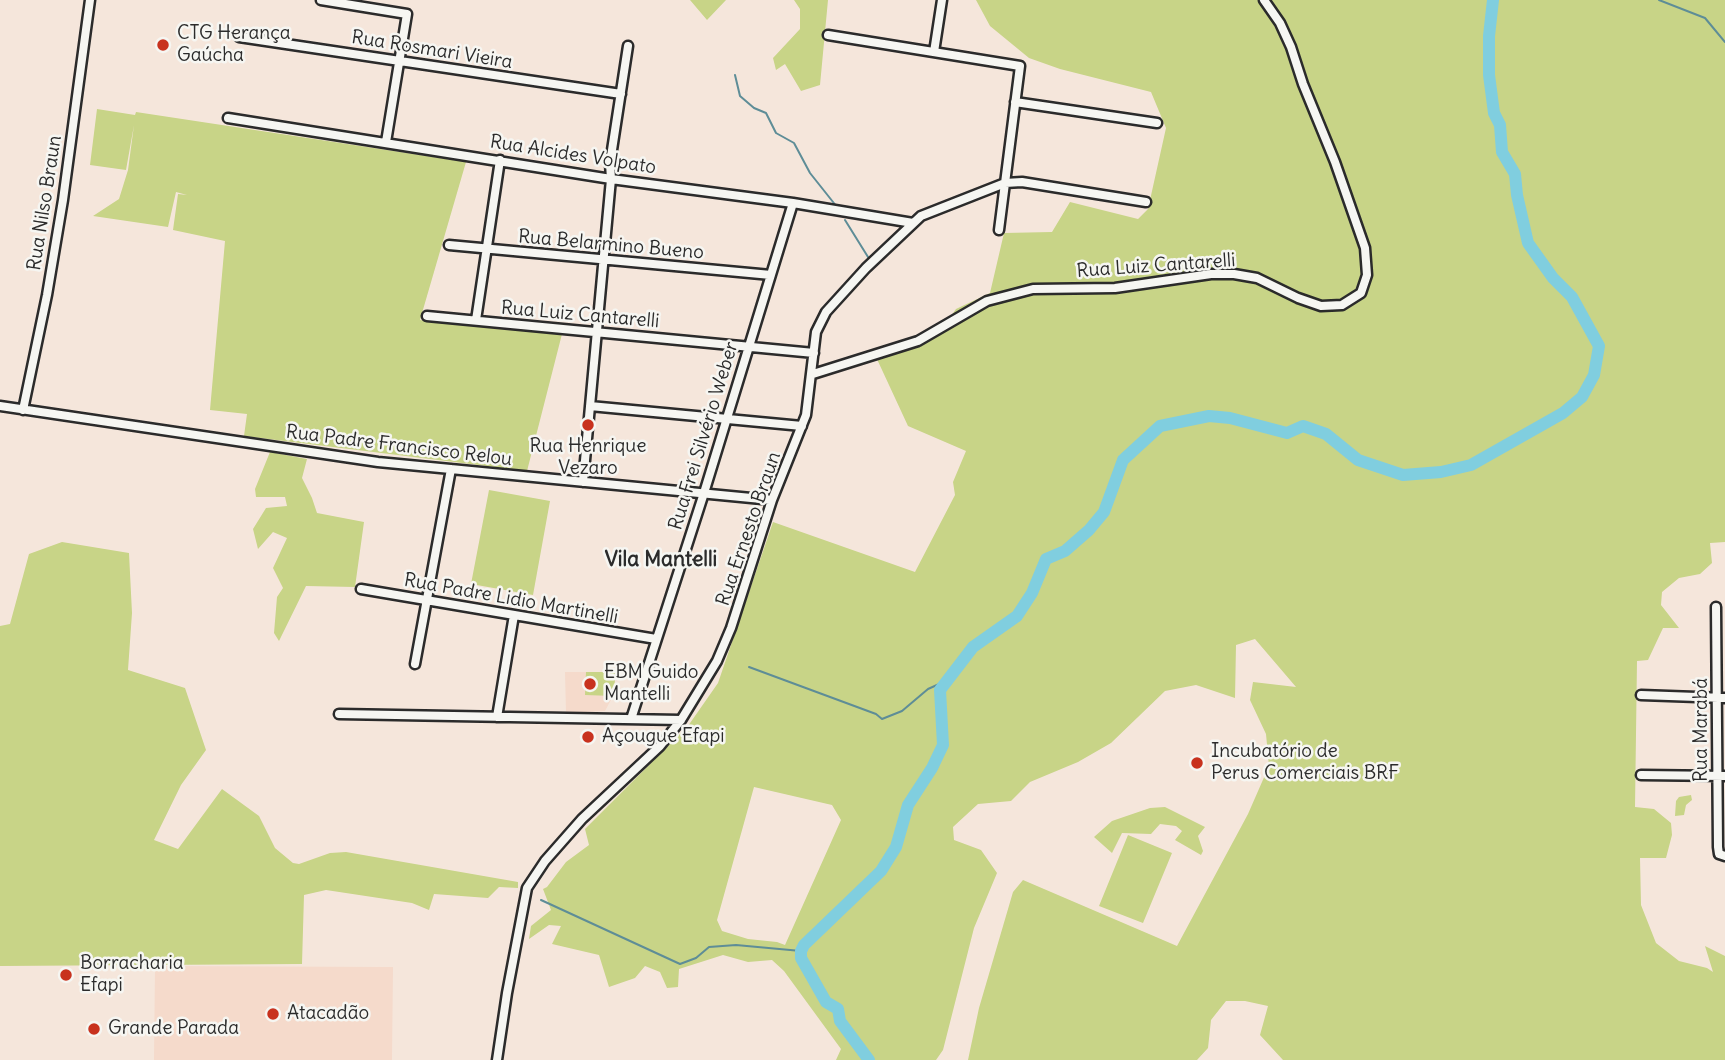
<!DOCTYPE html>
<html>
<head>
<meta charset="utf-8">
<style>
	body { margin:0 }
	canvas { display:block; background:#f5e6db }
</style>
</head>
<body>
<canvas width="1725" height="1060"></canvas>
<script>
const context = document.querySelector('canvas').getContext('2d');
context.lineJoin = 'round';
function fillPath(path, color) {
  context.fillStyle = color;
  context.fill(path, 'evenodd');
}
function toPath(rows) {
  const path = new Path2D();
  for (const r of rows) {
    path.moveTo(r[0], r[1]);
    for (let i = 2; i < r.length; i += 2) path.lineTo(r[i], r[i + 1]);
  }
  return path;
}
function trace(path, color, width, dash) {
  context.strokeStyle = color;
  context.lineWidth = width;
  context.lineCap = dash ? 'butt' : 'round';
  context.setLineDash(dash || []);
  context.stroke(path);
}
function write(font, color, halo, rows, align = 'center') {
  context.font = font + ' Delius,sans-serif';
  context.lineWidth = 5;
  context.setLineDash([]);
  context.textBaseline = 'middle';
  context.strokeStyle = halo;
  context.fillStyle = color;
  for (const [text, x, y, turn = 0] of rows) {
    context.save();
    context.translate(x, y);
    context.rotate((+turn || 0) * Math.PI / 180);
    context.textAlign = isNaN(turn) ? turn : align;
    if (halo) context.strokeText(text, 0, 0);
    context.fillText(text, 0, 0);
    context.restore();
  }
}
fillPath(toPath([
	[565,672,616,672,613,696,605,711,566,713],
	[155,966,393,967,392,1060,154,1060]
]), '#f5dacb');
fillPath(toPath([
	[690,0,726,0,707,20],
	[794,0,828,0,820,85,801,91,785,64,776,70,773,58,800,29,800,9],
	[976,0,1725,0,1725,542,1710,543,1712,563,1700,574,1679,578,1662,592,1661,605,1679,628,1663,628,1648,660,1637,661,1635,807,1654,809,1671,823,1672,835,1666,858,1640,858,1641,905,1656,943,1679,961,1707,968,1713,972,1705,946,1725,956,1725,1060,1283,1060,1260,1035,1268,1006,1245,1001,1226,1001,1211,1020,1208,1048,1197,1060,968,1060,979,1008,1013,892,1023,880,1177,946,1248,814,1269,766,1266,734,1250,700,1253,682,1296,687,1255,639,1236,645,1235,698,1196,685,1165,691,1111,743,1078,762,1030,782,1011,801,978,804,953,827,954,840,981,850,997,873,974,928,943,1050,936,1060,836,1060,841,1049,784,971,772,960,748,962,723,955,679,969,678,987,667,988,660,972,645,966,635,978,609,987,599,955,552,944,561,926,549,925,529,939,531,926,551,910,543,889,547,887,566,862,589,845,585,829,688,726,718,683,773,522,915,572,955,495,953,482,966,451,908,426,876,357,946,323,956,309,990,293,1004,233,1052,232,1070,202,1138,219,1148,209,1166,128,1151,92,1060,69,1029,58,990,26],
	[754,787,832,805,841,820,785,945,777,942,748,939,722,931,717,920],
	[97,109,135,115,136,112,466,162,420,320,562,334,527,471,244,436,247,414,210,410,225,241,173,230,178,194,187,195,176,192,168,227,93,216,119,199,128,170,134,125,126,170,90,165],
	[270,452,307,459,302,478,312,498,317,513,364,522,355,587,306,586,279,641,274,633,277,597,283,588,273,568,287,538,273,532,258,549,253,529,266,508,287,506,285,497,256,497,255,489],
	[489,490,550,501,533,595,471,584],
	[62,542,129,553,132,613,128,670,185,688,206,750,181,785,154,840,178,849,222,789,259,816,275,848,293,863,299,864,330,853,346,852,518,882,518,888,499,887,488,898,434,894,429,910,412,903,326,890,304,895,302,964,0,966,0,626,10,624,29,554],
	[586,672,616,672,613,696,585,695],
	[1691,795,1692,800,1686,805,1684,815,1675,816,1676,801,1679,797],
	[1165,807,1205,827,1198,836,1203,851,1201,855,1175,840,1182,831,1176,826,1160,824,1151,834,1122,833,1112,853,1094,837,1112,821,1150,808],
	[1128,835,1172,853,1143,923,1099,906]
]), '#c8d487');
trace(toPath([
	[1659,0,1705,18,1725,42],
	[735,75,740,96,754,108,766,113,776,133,794,143,810,173,837,207],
	[845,220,868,257],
	[749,667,876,714,882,719,902,711,928,689,948,680],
	[541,900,680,964,696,958,709,947,736,945,801,951]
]), '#5e8d97', 2);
trace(toPath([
	[869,1060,840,1021,838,1009,826,1002,801,958,801,951,804,945,881,871,896,847,908,805,932,768,943,745,940,690,973,647,1017,616,1032,593,1046,559,1065,551,1089,530,1104,512,1123,460,1160,426,1209,416,1230,418,1287,433,1303,426,1326,434,1358,460,1403,475,1441,472,1471,465,1563,413,1582,397,1594,375,1599,346,1572,297,1553,278,1528,243,1517,195,1515,174,1502,152,1500,125,1494,113,1489,75,1489,36,1493,0]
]), '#80cedf', 12);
const minor = toPath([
	[321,0,407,14,386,142],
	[828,35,1020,66,999,230],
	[239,37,621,94],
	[934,52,942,0],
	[1015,102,1157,123],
	[228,118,611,179,793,203,913,223],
	[449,245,771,275],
	[427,316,814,353],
	[476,320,500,160],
	[813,374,918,341,987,301,1033,289,1115,288,1211,274,1234,274,1257,278,1298,298,1321,306,1342,305,1361,293,1367,275,1365,248,1335,162,1303,84,1291,47,1280,23,1264,0],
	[0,406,378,462,772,500],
	[590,406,802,426],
	[23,410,47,295,63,200,90,0],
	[583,482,611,179,610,163,628,46],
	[361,589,656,639],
	[1716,607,1718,847,1719,854,1725,856],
	[415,664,451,469],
	[1641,695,1725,698],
	[339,714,681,720],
	[497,717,514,615],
	[631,719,704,493,793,203],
	[1641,775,1725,776],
	[497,1060,507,993,527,888,545,861,582,819,660,746,681,720,717,661,731,628,772,500,806,415,816,332,826,312,866,268,921,216,1005,183,1022,182,1146,202]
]);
trace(minor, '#2b2b2b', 13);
trace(minor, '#f6f6f2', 8);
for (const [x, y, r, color] of [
	[163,45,7,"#c8321e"],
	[588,425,7,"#c8321e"],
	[590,684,7,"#c8321e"],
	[588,737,7,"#c8321e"],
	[1197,763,7,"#c8321e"],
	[66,975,7,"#c8321e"],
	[273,1014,7,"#c8321e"],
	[94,1029,7,"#c8321e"]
]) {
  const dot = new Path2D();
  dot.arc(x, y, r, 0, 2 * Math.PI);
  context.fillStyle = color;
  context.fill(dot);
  trace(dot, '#f6f6f2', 2.5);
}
write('19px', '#2b2b2b', '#f6f6f2', [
	["CTG Herança",177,34],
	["Gaúcha",177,56],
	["Rua Henrique",588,447,"center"],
	["Vezaro",588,469,"center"],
	["EBM Guido",604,673],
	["Mantelli",604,695],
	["Açougue Efapi",602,737],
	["Incubatório de",1211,752],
	["Perus Comerciais BRF",1211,774],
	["Borracharia",80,964],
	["Efapi",80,986],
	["Atacadão",287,1014],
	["Grande Parada",108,1029]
], 'left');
write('19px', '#2b2b2b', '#f6f6f2', [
	["Rua Rosmari Vieira",432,50,9],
	["Rua Alcides Volpato",573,155,9],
	["Rua Nilso Braun",45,203,-81],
	["Rua Belarmino Bueno",611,245,5],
	["Rua Luiz Cantarelli",1156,266,-4],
	["Rua Luiz Cantarelli",580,315,5],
	["Rua Frei Silvério Weber",704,436,-73],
	["Rua Padre Francisco Relou",399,446,7],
	["Rua Ernesto Braun",749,529,-71],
	["Rua Padre Lidio Martinelli",511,599,10],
	["Rua Marabá",1702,730,-90]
]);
write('bold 21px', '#2b2b2b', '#f6f6f2', [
	["Vila Mantelli",661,560]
]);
</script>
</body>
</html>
